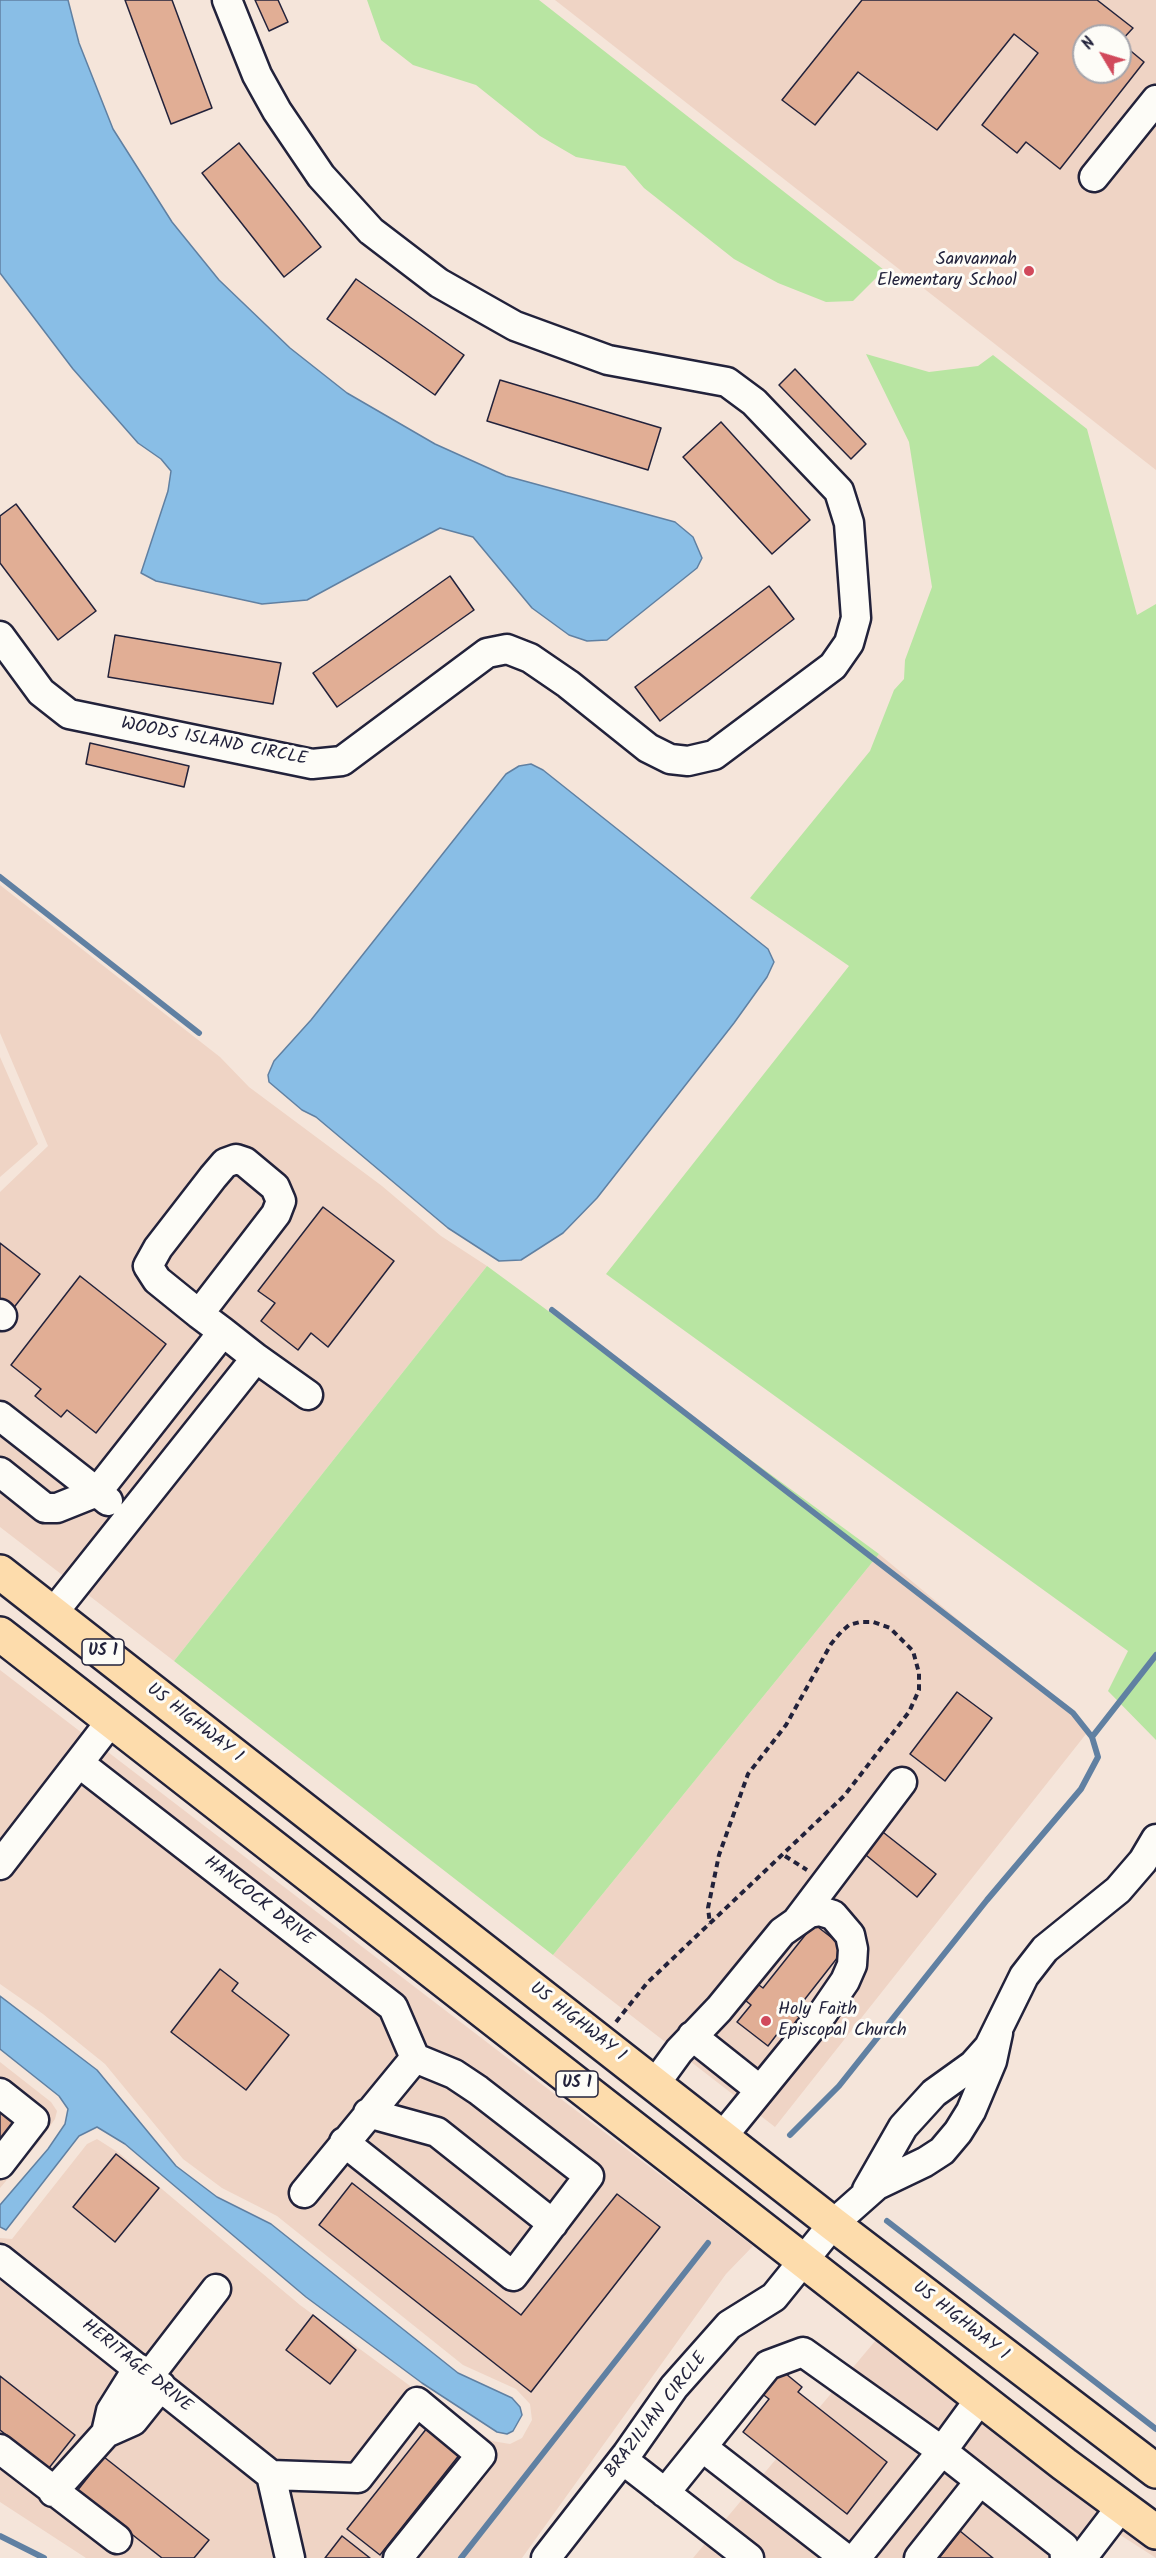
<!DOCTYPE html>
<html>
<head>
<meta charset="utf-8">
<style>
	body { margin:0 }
	#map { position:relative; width:1156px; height:2558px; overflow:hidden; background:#f5e5da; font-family:Kalam,sans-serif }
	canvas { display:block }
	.north { position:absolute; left:1072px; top:24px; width:60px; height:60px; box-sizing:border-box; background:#fdfcf7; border:2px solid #a5a5ac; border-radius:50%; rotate:308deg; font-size:16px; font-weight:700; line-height:24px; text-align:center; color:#22223b }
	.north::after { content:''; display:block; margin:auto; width:21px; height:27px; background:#d1495b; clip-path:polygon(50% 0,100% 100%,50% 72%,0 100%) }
</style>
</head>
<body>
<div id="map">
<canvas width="1156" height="2558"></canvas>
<div class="north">N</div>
</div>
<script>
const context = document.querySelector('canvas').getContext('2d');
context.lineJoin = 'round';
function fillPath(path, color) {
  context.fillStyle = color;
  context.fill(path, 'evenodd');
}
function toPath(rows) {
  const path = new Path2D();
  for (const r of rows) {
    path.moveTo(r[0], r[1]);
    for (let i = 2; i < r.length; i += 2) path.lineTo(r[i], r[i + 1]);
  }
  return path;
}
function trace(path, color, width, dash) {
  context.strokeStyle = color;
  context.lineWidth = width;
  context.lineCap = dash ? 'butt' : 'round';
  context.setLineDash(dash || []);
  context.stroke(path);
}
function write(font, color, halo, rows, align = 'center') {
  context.font = font + ' Kalam,sans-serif';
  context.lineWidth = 6;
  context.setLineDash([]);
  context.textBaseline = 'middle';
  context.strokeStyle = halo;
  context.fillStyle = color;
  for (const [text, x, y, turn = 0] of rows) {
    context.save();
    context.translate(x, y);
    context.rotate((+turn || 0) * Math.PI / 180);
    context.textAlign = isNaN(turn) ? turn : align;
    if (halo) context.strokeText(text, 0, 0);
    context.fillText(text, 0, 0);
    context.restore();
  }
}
fillPath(toPath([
	[555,0,1156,0,1156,470],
	[1084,36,1120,36,1120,72,1084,72],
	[0,885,220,1057,249,1087,382,1186,441,1236,487,1266,174,1661,0,1527,0,1192,48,1146,0,1033],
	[0,1057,38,1144,0,1177],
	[879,1554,1090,1729,775,2127,553,1955],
	[0,1670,86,1736,0,1847],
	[104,1749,753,2246,726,2274,522,2558,86,2558,0,2502,0,2238,12,2239,87,2144,97,2139,119,2153,300,2305,417,2391,473,2429,492,2441,510,2444,522,2438,532,2420,530,2404,516,2389,463,2365,277,2216,222,2188,183,2159,105,2064,43,2014,0,1984,0,1883,81,1778,403,2004,93,1762],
	[0,2062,51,2102,57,2111,55,2119,39,2142,0,2188],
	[876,2340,1156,2544,1156,2558,1114,2531,1084,2558,693,2558]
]), '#efd4c5');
fillPath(toPath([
	[367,0,539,0,884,270,853,301,826,302,778,283,734,259,644,188,625,166,576,157,540,136,476,85,413,65,381,40],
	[866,354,929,372,978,366,993,355,1087,429,1137,615,1156,604,1156,1740,1108,1691,1128,1651,606,1274,849,966,750,898,870,751,894,690,904,679,905,660,932,587,909,442],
	[487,1266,879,1554,553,1955,174,1661]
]), '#b8e5a2');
const water = toPath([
	[0,0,68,0,79,43,113,129,172,222,219,280,290,348,347,393,435,444,506,476,675,522,693,537,702,558,697,568,607,640,587,641,569,635,532,608,473,537,440,528,307,600,262,604,156,581,141,573,168,491,171,471,161,459,138,443,73,369,0,273,0,0],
	[531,764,543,770,768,949,774,962,767,977,734,1023,597,1198,563,1233,521,1260,499,1261,448,1228,316,1117,302,1110,269,1082,268,1075,274,1061,311,1020,506,774,519,766,531,764],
	[0,1996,97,2070,176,2166,217,2197,271,2224,458,2373,512,2398,520,2407,522,2415,513,2431,507,2434,497,2432,422,2383,306,2297,125,2144,97,2127,79,2136,6,2230,0,2227,0,2205,48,2149,65,2124,68,2109,59,2096,0,2049,0,1996]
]);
fillPath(water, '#89bee6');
trace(water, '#6080a2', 1.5);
trace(toPath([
	[0,877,199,1033],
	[552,1310,1073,1713,1092,1737,1098,1757,1081,1789,987,1900,839,2086,790,2135],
	[1092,1737,1156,1655],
	[887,2221,1156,2429],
	[0,2536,44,2558],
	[461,2558,708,2243]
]), '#6080a2', 6);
const building = toPath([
	[125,0,172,0,212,108,171,124,125,0],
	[255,0,278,0,288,22,269,31,255,0],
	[862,0,1097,0,1133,28,1120,42,1144,62,1060,169,1026,142,1017,153,982,125,1038,53,1014,34,937,130,858,72,815,125,782,100,862,0],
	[1084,36,1120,36,1120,72,1084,72,1084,36],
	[239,143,321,247,284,277,202,173,239,143],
	[356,279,464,355,435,395,327,319,356,279],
	[795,369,866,444,851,459,779,385,795,369],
	[500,380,661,428,648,470,487,421,500,380],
	[721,422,810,520,772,554,683,457,721,422],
	[16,504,96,611,58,640,0,563,0,516,16,504],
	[450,576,474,610,337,707,313,673,450,576],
	[769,586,794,619,660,721,635,687,769,586],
	[115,635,281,663,273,704,108,677,115,635],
	[90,743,189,766,184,787,86,764,90,743],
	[323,1207,394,1261,328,1347,311,1333,298,1350,261,1321,275,1303,258,1291,323,1207],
	[0,1243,40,1274,12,1310,0,1300,0,1243],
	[80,1276,166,1344,96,1433,67,1410,61,1417,35,1396,41,1389,11,1365,80,1276],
	[957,1692,992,1718,945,1781,910,1754,957,1692],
	[879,1829,936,1874,917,1897,861,1851,879,1829],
	[814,1924,845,1948,794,2013,805,2022,792,2038,781,2029,768,2046,737,2022,751,2005,740,1996,752,1980,763,1988,814,1924],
	[220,1969,238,1983,232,1991,289,2035,246,2090,171,2032,220,1969],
	[0,2110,18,2124,0,2148,0,2110],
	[116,2154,159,2188,115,2242,73,2207,116,2154],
	[352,2183,521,2315,617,2194,660,2227,531,2392,319,2225,352,2183],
	[313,2315,356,2350,330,2384,286,2350,313,2315],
	[780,2369,802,2387,798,2392,887,2462,847,2514,743,2432,769,2399,761,2393,780,2369],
	[0,2376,75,2435,49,2468,0,2430,0,2376],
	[431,2423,464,2449,380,2555,347,2529,431,2423],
	[104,2457,209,2540,194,2558,162,2558,77,2491,104,2457],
	[960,2531,993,2558,939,2558,960,2531],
	[342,2536,370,2558,325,2558,342,2536]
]);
fillPath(building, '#e1ae95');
trace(building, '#22223b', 1.5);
const minor = toPath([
	[1094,177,1156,100],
	[0,636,41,692,69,714,312,764,342,761,487,653,507,649,530,658,568,684,648,748,670,759,688,761,714,755,833,666,849,643,856,618,849,523,839,491,754,402,727,382,608,360,515,326,439,283,371,231,321,176,277,111,257,75,227,0],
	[0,1314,2,1316],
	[256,1358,308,1395],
	[0,1416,97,1492,223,1332],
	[0,1472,45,1508,57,1508,97,1492,108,1501],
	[53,1613,256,1358,223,1332,199,1314,157,1280,148,1266,158,1248,213,1177,225,1163,236,1159,245,1162,275,1187,281,1201,276,1214,199,1314],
	[79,1763,393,2007,415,2058],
	[0,1865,111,1721],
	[797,1921,902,1782],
	[692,2036,760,2090],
	[655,2084,679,2051,719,2009,782,1932,809,1913,820,1911,833,1915,850,1935,853,1949,852,1965,845,1981,823,2013,722,2137],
	[0,2093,34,2120,0,2164],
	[368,2113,437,2132,553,2224],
	[344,2142,513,2276,589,2176,478,2090,454,2074,415,2058],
	[867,2190,903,2127,934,2093,973,2065,989,2047,1024,1976,1045,1949,1118,1890,1143,1861,1156,1839],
	[304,2193,415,2058],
	[0,2259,271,2475],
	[149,2376,216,2289],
	[980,2399,942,2451,1064,2547,1065,2558],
	[106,2433,111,2411,138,2368],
	[702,2447,845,2558],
	[0,2449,117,2539],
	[623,2460,749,2558],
	[271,2475,358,2478,417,2402,481,2455,398,2558],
	[271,2475,290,2558],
	[53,2492,106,2433,133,2421,161,2386],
	[665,2493,768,2365,803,2352,942,2451,856,2558],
	[546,2558,627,2454,674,2387,729,2325,774,2297,833,2224,877,2185,925,2162,942,2151,958,2132,971,2111,992,2061,998,2033],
	[919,2558,980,2481],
	[1082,2558,1121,2507]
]);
const major = toPath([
	[0,1572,833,2224,1156,2471],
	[0,1634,1064,2464,1156,2532]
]);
trace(minor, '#22223b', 33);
trace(major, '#22223b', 38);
trace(toPath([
	[785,1856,807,1870],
	[616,2022,647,1983,844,1796,909,1712,919,1690,919,1673,913,1651,890,1628,873,1622,860,1622,849,1625,841,1632,831,1644,786,1725,748,1774,719,1855,708,1908,710,1924]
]), '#22223b', 4, [6, 4.5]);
trace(minor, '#fdfcf7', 28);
trace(major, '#fddcac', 33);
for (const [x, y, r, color] of [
	[1029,271,6,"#d1495b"],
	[766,2021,6,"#d1495b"]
]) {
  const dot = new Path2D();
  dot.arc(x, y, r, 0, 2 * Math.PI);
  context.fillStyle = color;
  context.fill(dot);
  trace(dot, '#fdfcf7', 2);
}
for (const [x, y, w] of [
	[103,1652,42],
	[577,2084,42]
]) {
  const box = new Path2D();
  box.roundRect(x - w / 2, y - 13, w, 26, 4.5);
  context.fillStyle = '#fdfcf7';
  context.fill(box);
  trace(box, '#22223b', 1.5);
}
write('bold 16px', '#22223b', null, [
	["US 1",103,1652],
	["US 1",577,2084]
]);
write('18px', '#22223b', '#fdfcf7', [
	["Sanvannah",1017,261],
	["Elementary School",1017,282],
	["Holy Faith",778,2011,"left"],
	["Episcopal Church",778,2032,"left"]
], 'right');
write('18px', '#22223b', '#fdfcf7', [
	["WOODS ISLAND CIRCLE",214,743,11],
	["US HIGHWAY 1",194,1724,38],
	["HANCOCK DRIVE",258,1902,38],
	["US HIGHWAY 1",577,2023,38],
	["US HIGHWAY 1",960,2322,38],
	["HERITAGE DRIVE",136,2367,39],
	["BRAZILIAN CIRCLE",657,2416,-52]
]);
</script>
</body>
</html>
